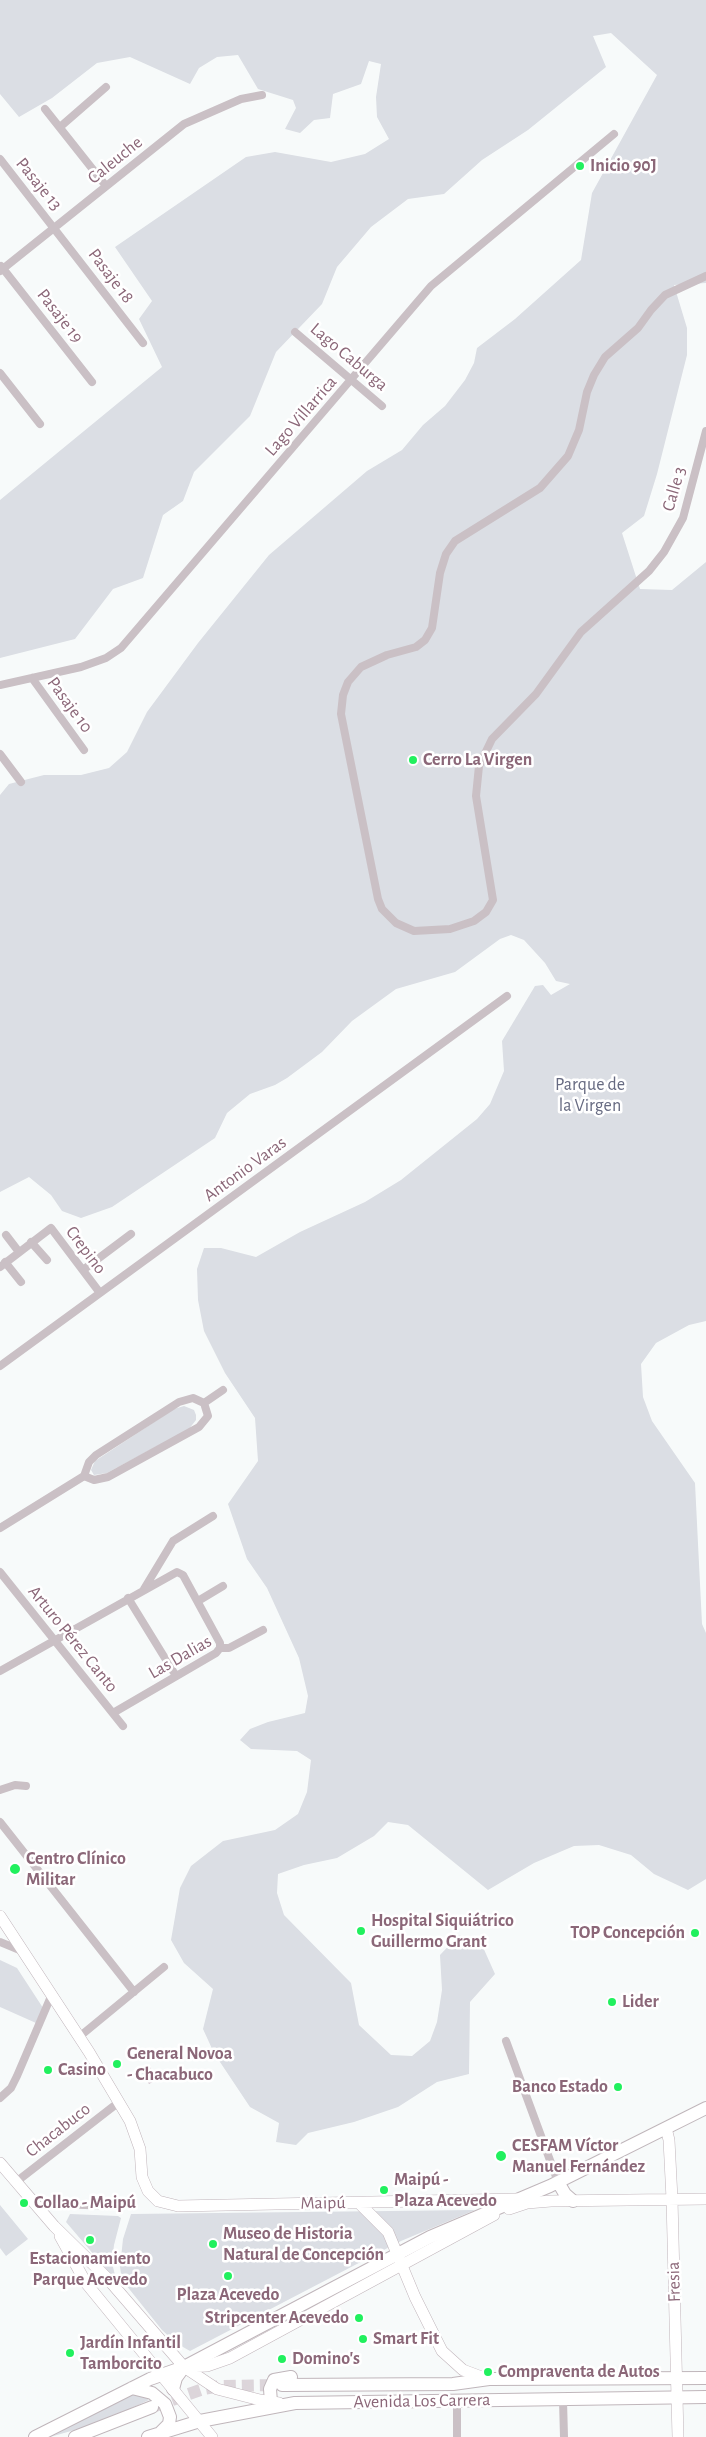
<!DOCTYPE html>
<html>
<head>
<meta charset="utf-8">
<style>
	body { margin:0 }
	canvas { display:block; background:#f7fafa }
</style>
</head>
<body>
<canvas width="706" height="2437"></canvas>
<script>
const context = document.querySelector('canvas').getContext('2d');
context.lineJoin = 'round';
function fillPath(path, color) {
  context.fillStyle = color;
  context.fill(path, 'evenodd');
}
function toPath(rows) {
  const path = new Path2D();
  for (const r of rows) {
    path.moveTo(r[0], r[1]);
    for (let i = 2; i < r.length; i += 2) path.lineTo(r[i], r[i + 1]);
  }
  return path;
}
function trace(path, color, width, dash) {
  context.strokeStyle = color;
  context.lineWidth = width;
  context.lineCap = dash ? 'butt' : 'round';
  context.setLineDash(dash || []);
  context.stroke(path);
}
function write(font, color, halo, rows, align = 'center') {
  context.font = font + ' "Alegreya Sans",sans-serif';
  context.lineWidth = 5;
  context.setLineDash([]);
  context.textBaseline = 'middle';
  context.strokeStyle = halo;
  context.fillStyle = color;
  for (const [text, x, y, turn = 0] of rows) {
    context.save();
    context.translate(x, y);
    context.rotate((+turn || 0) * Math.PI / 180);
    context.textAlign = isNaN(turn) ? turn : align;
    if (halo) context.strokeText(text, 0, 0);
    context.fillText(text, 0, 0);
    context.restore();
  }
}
fillPath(toPath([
	[0,0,706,0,706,283,674,285,687,328,687,355,657,474,644,516,622,533,640,589,672,590,706,562,706,1321,689,1325,656,1343,641,1364,643,1397,652,1421,695,1483,702,1624,706,1633,706,1879,688,1890,654,1874,631,1855,599,1845,574,1846,534,1863,488,1890,408,1825,388,1822,374,1836,337,1858,304,1865,278,1874,277,1893,284,1915,351,1983,359,2025,391,2055,412,2056,430,2041,437,2022,442,1990,440,1955,459,1935,482,1945,495,1974,470,2002,469,2074,437,2082,398,2107,354,2122,308,2133,296,2145,276,2142,279,2123,250,2107,214,2053,203,2029,213,1989,184,1963,171,1940,180,1888,191,1866,223,1841,275,1830,298,1814,307,1792,311,1760,297,1751,251,1749,240,1740,250,1729,268,1722,305,1713,308,1696,299,1658,267,1588,247,1559,228,1504,258,1461,255,1418,225,1373,204,1331,198,1300,197,1269,204,1248,221,1248,256,1257,300,1232,365,1202,401,1180,477,1119,490,1104,504,1071,502,1041,535,986,543,985,551,995,570,984,556,981,545,963,524,940,511,935,500,939,455,972,396,989,352,1021,322,1052,287,1078,275,1085,250,1094,227,1113,215,1138,112,1207,81,1218,62,1211,51,1195,29,1177,0,1192,0,795,9,784,44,775,81,775,109,768,127,752,147,712,198,643,269,555,367,471,402,450,423,425,445,406,465,380,474,363,477,348,515,319,581,260,592,193,657,75,611,33,593,36,606,67,528,130,482,160,444,194,408,199,371,227,337,267,322,304,276,352,250,416,194,472,183,501,163,515,143,578,113,589,75,639,0,658,0,500,162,367,139,319,152,301,115,247,246,157,275,152,331,162,365,154,389,139,377,117,376,97,381,64,369,61,361,84,333,94,330,118,314,120,300,133,285,129,296,108,293,100,258,89,238,55,217,57,199,68,190,84,130,57,97,63,52,98,19,117,0,94],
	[184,1406,194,1410,196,1415,196,1420,189,1429,107,1473,94,1475,91,1470,95,1461,174,1409],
	[0,1960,17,1968,45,2011,36,2023,0,2007],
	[0,2205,28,2239,6,2256,0,2248],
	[475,2210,401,2241,190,2351,176,2343,162,2330,122,2280,120,2267,123,2239,131,2214],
	[70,2214,118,2216,121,2218,114,2245,112,2263,115,2275,112,2276,66,2222],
	[131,2394,143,2396,149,2400,99,2423,50,2437]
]), '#dbdee4');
fillPath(toPath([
	[148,2064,158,2079,149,2084,140,2069]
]), '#d1c1cc');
trace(toPath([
	[155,2406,203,2389,221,2386,282,2385]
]), '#dcd5da', 12, [12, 6]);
const secondary = toPath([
	[0,1916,89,2052,130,2121,140,2149,142,2177,148,2191,158,2201,178,2206,517,2199],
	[666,2128,669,2140,672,2199,678,2437],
	[0,2163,54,2226,107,2278,184,2367,217,2389,260,2400,279,2403],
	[359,2203,388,2232,415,2297,442,2351,463,2370,487,2379],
	[509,2209,527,2203,551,2201,706,2199],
	[60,2236,86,2283,212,2437],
	[185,2367,207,2366,230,2358,494,2215]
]);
const primary = toPath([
	[558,2182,565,2194,573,2201],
	[282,2385,453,2384,489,2379,706,2378],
	[132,2388,152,2393,165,2404,170,2417,169,2424,161,2432],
	[173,2389,176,2378,184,2367],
	[271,2402,270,2389,274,2380,291,2377],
	[35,2437,150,2379,184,2367,430,2237,550,2186,706,2108],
	[75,2437,152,2407],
	[148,2437,200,2421,295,2403,706,2397]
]);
trace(secondary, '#c1b5bb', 12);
trace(primary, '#c0b6bb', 14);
trace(toPath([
	[45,109,106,186],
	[60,127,106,87],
	[0,159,143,343],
	[1,266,92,382],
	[0,271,184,124,241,99,262,95],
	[706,276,665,295,651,310,638,328,605,357,594,375,587,392,579,430,568,456,540,488,455,541,446,554,440,573,432,628,425,640,416,647,387,655,361,667,348,682,343,695,341,714,378,899,382,909,396,923,414,931,450,929,474,921,486,912,493,900,476,796,479,766,492,739,536,694,581,632,649,571,664,552,683,518,706,431],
	[295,332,382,406],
	[0,373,40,424],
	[32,678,84,750],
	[0,685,81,667,106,658,121,648,431,286,614,134],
	[0,754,21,782],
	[6,1235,19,1252],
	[31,1242,47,1260],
	[5,1262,21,1282],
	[0,1267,51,1228,100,1293],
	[83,1270,131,1234],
	[0,1366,507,996],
	[204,1403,223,1390],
	[0,1528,84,1476,89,1462,96,1455,179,1402,193,1398,204,1403,208,1416,199,1427,108,1477,94,1480,84,1476],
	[0,1572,123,1726],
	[144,1589,173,1541,213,1516],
	[128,1598,176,1676],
	[198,1601,223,1586],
	[0,1671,177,1572,183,1575,220,1643,220,1648],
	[113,1713,216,1653,220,1648,229,1648,263,1630],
	[0,1790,15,1785,26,1786],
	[0,1822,134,1992],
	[0,1942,22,1951],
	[79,2037,164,1967],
	[506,2041,558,2182],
	[0,2098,11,2088,17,2076,52,1994],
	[16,2182,119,2102],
	[34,2203,111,2206],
	[563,2400,564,2437],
	[457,2401,457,2437]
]), '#cac0c5', 8);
trace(secondary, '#fff', 11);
trace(primary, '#fff', 12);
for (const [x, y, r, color] of [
	[580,166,5,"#21f05e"],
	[413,760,5,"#21f05e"],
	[15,1869,6,"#21f05e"],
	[361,1931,5,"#21f05e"],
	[695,1933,5,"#21f05e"],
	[612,2002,5,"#21f05e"],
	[117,2064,5,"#21f05e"],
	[48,2070,5,"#21f05e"],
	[618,2087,5,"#21f05e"],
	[501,2156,6,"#21f05e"],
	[384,2190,5,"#21f05e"],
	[24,2203,5,"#21f05e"],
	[90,2240,5,"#21f05e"],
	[213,2244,5,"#21f05e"],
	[228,2276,5,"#21f05e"],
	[359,2318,5,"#21f05e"],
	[363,2339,5,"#21f05e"],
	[70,2353,5,"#21f05e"],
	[282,2359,5,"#21f05e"],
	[488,2372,5,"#21f05e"]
]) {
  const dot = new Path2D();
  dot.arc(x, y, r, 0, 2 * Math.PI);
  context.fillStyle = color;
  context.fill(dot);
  trace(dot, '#fff', 2);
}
write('18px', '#8b6778', '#fff', [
	["Caleuche",115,160,-39],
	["Pasaje 13",39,184,51],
	["Pasaje 18",111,276,53],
	["Pasaje 19",60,316,52],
	["Lago Caburga",349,357,40],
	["Lago Villarrica",301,416,-49],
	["Calle 3",674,489,-74],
	["Pasaje 10",70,705,54],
	["Antonio Varas",245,1169,-36],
	["Crepino",86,1250,53],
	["Arturo Pérez Canto",73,1639,51],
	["Las Dalias",180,1657,-30],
	["Chacabuco",58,2130,-38],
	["Maipú",323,2203,-1],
	["Fresia",674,2282,-92],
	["Avenida Los Carrera",422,2401,-1]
]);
write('bold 18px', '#8b6778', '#fff', [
	["Inicio 90J",590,166],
	["Cerro La Virgen",423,760],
	["Centro Clínico",26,1859],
	["Militar",26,1880],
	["Hospital Siquiátrico",371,1921],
	["Guillermo Grant",371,1942],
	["TOP Concepción",685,1933,"right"],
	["Lider",622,2002],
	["General Novoa",127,2054],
	["- Chacabuco",127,2075],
	["Casino",58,2070],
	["Banco Estado",608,2087,"right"],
	["CESFAM Víctor",512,2146],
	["Manuel Fernández",512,2167],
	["Maipú -",394,2180],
	["Plaza Acevedo",394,2201],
	["Collao - Maipú",34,2203],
	["Museo de Historia",223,2234],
	["Natural de Concepción",223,2255],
	["Estacionamiento",90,2259,"center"],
	["Parque Acevedo",90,2280,"center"],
	["Plaza Acevedo",228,2295,"center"],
	["Stripcenter Acevedo",349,2318,"right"],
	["Smart Fit",373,2339],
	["Jardín Infantil",80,2343],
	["Tamborcito",80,2364],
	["Domino's",292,2359],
	["Compraventa de Autos",498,2372]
], 'left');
write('18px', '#666a81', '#fff', [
	["Parque de",590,1085],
	["la Virgen",590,1106]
]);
</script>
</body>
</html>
